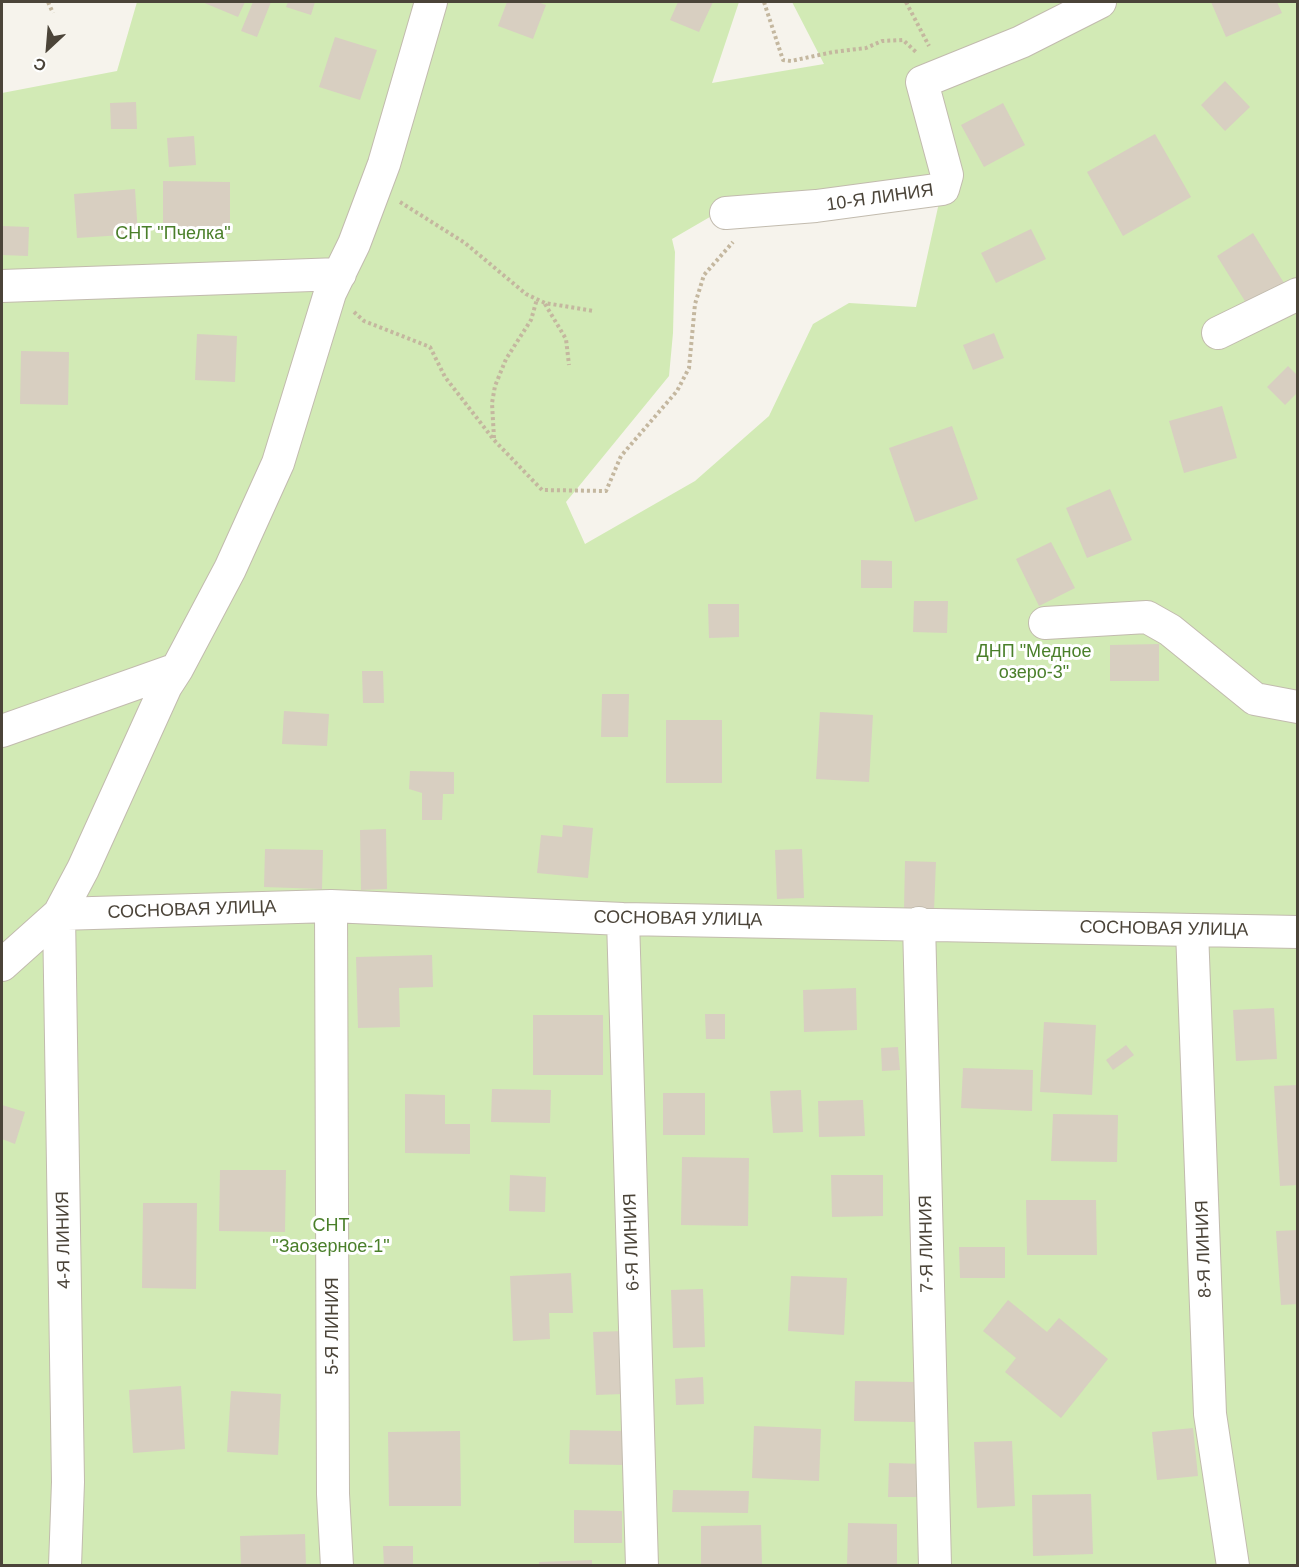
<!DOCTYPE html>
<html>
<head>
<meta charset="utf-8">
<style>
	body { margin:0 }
	#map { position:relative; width:1299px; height:1567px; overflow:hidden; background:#f6f3ec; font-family:Helvetica,sans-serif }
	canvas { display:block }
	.frame { position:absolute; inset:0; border:3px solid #4b4439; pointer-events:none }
	.north { position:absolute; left:18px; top:18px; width:60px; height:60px; -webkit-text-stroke:4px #fff; paint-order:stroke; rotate:206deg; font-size:16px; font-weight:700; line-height:24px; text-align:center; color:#4b4439 }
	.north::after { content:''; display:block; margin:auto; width:21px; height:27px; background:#4b4439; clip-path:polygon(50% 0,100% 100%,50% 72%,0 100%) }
</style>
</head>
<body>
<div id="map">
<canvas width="1299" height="1567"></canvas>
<div class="frame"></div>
<div class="north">С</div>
</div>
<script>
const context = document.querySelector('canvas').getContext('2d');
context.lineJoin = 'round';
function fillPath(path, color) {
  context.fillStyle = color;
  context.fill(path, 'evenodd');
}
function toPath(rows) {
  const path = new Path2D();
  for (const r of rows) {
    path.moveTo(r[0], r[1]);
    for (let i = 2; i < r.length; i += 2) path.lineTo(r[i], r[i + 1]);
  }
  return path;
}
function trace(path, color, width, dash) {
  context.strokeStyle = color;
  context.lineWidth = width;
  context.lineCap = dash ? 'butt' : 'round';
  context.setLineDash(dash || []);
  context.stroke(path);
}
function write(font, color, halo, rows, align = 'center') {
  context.font = font + ' Helvetica,sans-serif';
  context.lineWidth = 6;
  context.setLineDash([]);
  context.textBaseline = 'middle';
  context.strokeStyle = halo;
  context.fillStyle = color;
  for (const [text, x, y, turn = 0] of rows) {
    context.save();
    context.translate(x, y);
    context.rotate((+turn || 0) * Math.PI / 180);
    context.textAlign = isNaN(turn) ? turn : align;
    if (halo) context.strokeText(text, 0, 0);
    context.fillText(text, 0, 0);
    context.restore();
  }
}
fillPath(toPath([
	[137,2,739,2,712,83,824,64,792,2,1297,2,1297,1565,2,1566,2,93,117,71],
	[942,189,916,307,849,303,813,324,769,416,695,481,585,544,566,502,669,376,673,333,675,252,672,239,715,214]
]), '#d2eab5');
fillPath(toPath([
	[202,2,245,2,238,17],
	[253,2,271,2,257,37,241,31],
	[288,2,315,2,311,15,286,7],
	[507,2,538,2,546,5,533,39,498,26],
	[678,2,713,2,699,32,670,20],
	[1211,2,1277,2,1282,13,1226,37],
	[335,37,377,50,360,100,319,87],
	[1225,81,1250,107,1225,131,1201,105],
	[136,102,137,129,111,129,110,103],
	[1003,103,1025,145,984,167,961,125],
	[1155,134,1191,197,1123,236,1087,172],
	[194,136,196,165,169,167,167,138],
	[163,181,230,182,230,234,163,234],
	[135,189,138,234,77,238,74,194],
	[2,226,29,227,28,256,2,255],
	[1031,229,1046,259,996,283,981,253],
	[1253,233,1284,283,1248,306,1217,256],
	[994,333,1004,358,973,370,963,345],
	[197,334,237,336,235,382,195,380],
	[21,351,69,352,68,405,20,404],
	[1288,366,1298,376,1298,392,1285,405,1267,387],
	[1222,406,1237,458,1184,473,1169,421],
	[952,426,978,499,915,522,889,448],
	[1110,489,1132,540,1087,558,1066,508],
	[1051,542,1075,588,1039,606,1016,559],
	[861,560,892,561,892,588,861,588],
	[914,601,948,601,947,633,913,632],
	[708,604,739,604,739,637,709,638],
	[1159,644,1159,681,1110,681,1110,645],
	[362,671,383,671,384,703,363,703],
	[602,694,629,694,628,737,601,737],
	[284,711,329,714,327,746,282,744],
	[820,712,873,715,869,782,816,779],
	[666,720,722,720,722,783,666,783],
	[410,771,454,772,454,794,443,794,442,820,422,820,422,793,409,789],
	[563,825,593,828,588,878,537,873,541,835,562,837],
	[386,829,387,889,361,890,360,830],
	[265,849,323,850,322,889,264,887],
	[802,849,804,898,777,899,775,850],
	[905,861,936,862,934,910,904,909],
	[432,955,433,987,399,988,400,1027,358,1028,356,957],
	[856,988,857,1030,804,1032,803,990],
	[1274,1008,1277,1059,1236,1061,1233,1010],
	[705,1014,725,1014,725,1039,706,1039],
	[533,1015,603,1015,603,1075,533,1075],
	[1044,1022,1096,1025,1092,1095,1040,1092],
	[1126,1045,1134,1055,1113,1070,1106,1060],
	[898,1047,900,1070,882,1071,881,1048],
	[963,1068,1033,1070,1032,1111,961,1108],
	[1298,1085,1298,1185,1280,1186,1274,1086],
	[492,1089,551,1090,550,1123,491,1122],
	[801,1090,803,1132,773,1133,770,1091],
	[663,1093,705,1093,705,1135,663,1135],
	[405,1094,445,1095,445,1124,470,1124,470,1154,405,1153],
	[863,1100,865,1136,819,1137,818,1101],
	[2,1105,25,1112,15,1144,2,1139],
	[1053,1114,1118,1115,1117,1162,1051,1161],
	[682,1157,749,1158,748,1226,681,1225],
	[220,1170,286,1170,285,1232,219,1231],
	[510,1175,546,1177,545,1212,509,1211],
	[831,1175,883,1175,883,1216,832,1217],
	[1026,1200,1096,1200,1097,1255,1027,1255],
	[143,1203,197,1203,196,1289,142,1288],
	[1298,1230,1298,1304,1281,1305,1276,1231],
	[959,1247,1005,1247,1005,1278,960,1278],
	[571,1273,573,1313,549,1313,550,1339,513,1341,510,1276],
	[791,1276,847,1278,844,1335,788,1331],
	[703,1289,705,1347,673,1348,671,1290],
	[1008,1300,1047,1332,1059,1318,1108,1359,1061,1418,1005,1372,1016,1358,983,1331],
	[626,1331,623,1394,596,1395,593,1332],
	[703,1377,704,1404,676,1405,675,1379],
	[855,1381,917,1382,917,1422,854,1421],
	[181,1386,185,1449,133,1453,129,1390],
	[231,1391,281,1394,278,1455,227,1452],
	[754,1426,821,1429,819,1481,752,1478],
	[1193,1428,1198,1476,1157,1480,1152,1432],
	[570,1430,624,1431,624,1465,569,1464],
	[460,1431,461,1506,389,1506,388,1432],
	[1012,1441,1015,1506,977,1508,974,1442],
	[889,1463,925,1464,924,1497,888,1497],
	[673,1490,749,1491,748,1513,672,1512],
	[1091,1494,1093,1554,1033,1556,1032,1495],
	[574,1510,622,1511,622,1543,574,1543],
	[848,1523,897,1524,897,1566,847,1566],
	[761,1525,762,1564,701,1565,701,1526],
	[305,1534,306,1566,241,1566,240,1536],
	[383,1546,413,1546,413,1566,384,1566],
	[592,1560,592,1566,539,1566,539,1562]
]), '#d8cfc1');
const minor = toPath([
	[726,213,816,206,943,189,947,175,922,82,1021,42,1100,2],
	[2,286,340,274],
	[1218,333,1298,294],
	[1045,623,1147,617,1170,630,1255,699,1298,707],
	[2,731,177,669],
	[331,906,333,1494,337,1566],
	[59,914,331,906,623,919,1298,932],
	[59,914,68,1482,65,1566],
	[623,919,642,1566],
	[919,923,935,1566],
	[1192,930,1210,1414,1233,1566],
	[2,965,59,914,83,869,166,686,177,669,230,569,278,463,330,293,354,244,384,164,431,2]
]);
trace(minor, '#c2bbae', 34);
trace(toPath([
	[48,2,53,13],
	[764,2,783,60,791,61,833,52,866,48,882,41,903,40,916,52],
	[906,2,929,46],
	[400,202,465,243,526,294,545,303,594,311],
	[545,304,566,339,569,365],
	[354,312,364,321,430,347,445,377,494,440,542,490,606,491,621,456,677,391,689,368,695,304,704,275,733,242],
	[494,438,492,403,495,386,506,359,531,320,537,299]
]), '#c4b79f', 4, [3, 3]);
trace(minor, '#fff', 32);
write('18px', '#4b4439', '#fff', [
	["10-Я ЛИНИЯ",880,198,-8],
	["СОСНОВАЯ УЛИЦА",192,910,-2],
	["СОСНОВАЯ УЛИЦА",678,919,1],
	["СОСНОВАЯ УЛИЦА",1164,929,1],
	["4-Я ЛИНИЯ",64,1240,-91],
	["6-Я ЛИНИЯ",632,1242,-92],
	["7-Я ЛИНИЯ",927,1244,-91],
	["8-Я ЛИНИЯ",1204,1249,-92],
	["5-Я ЛИНИЯ",333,1326,-90]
]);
write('18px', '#4a7f2a', '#fff', [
	["СНТ \"Пчелка\"",173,234],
	["ДНП \"Медное",1034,652],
	["озеро-3\"",1034,673],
	["СНТ",331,1226],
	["\"Заозерное-1\"",331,1247]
]);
</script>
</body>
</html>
